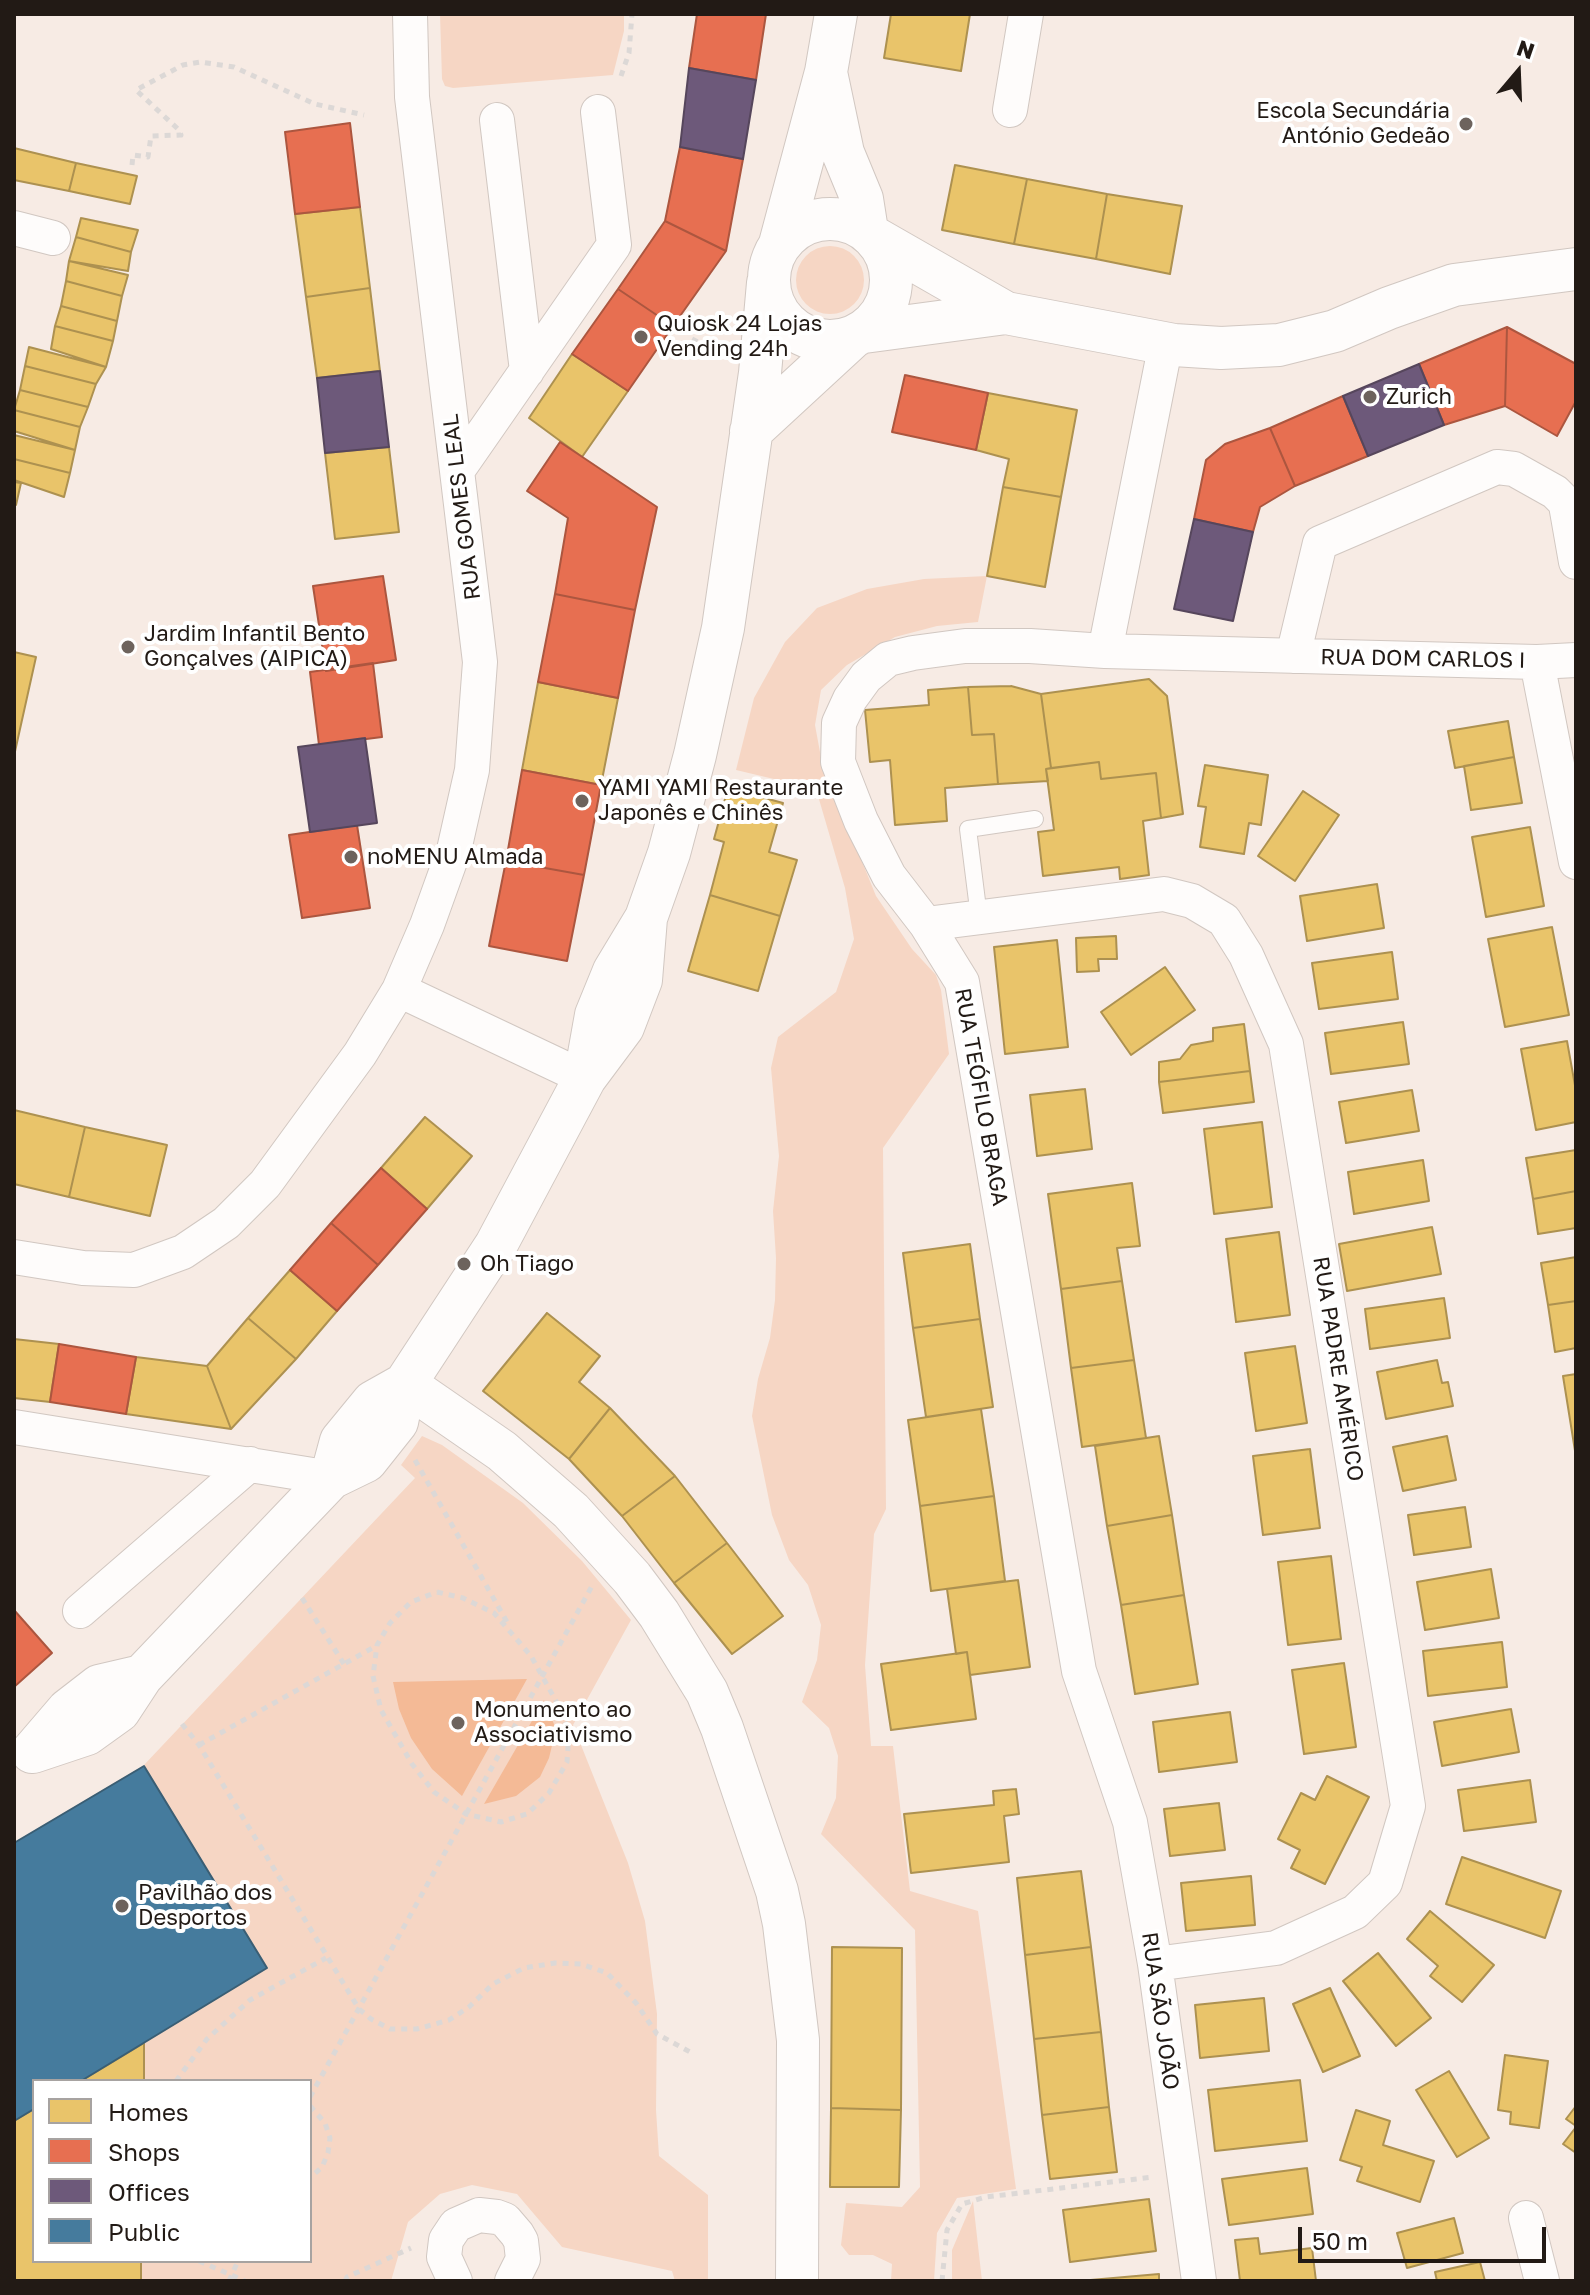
<!DOCTYPE html>
<html>
<head>
<meta charset="utf-8">
<style>
	body { margin:0 }
	#map { position:relative; width:1590px; height:2295px; overflow:hidden; background:#f7ebe4; font-family:"Golos Text",sans-serif }
	canvas { display:block }
	.frame { position:absolute; inset:0; border:16px solid #221a15; pointer-events:none }
	.legend { position:absolute; left:32px; top:2079px; width:280px; height:184px; box-sizing:border-box; background:#fff; border:2px solid #a7a3a1; margin:0; padding:10px 14px; list-style:none; font-size:24px; color:#221a15 }
	.legend li { display:flex; align-items:center; gap:16px; height:40px }
	.legend b { width:40px; border:2px solid #a7a3a1 }
	.north { position:absolute; left:1478px; top:32px; width:80px; height:80px; -webkit-text-stroke:6px #fff; paint-order:stroke; rotate:19deg; font-size:22px; font-weight:700; line-height:32px; text-align:center; color:#221a15 }
	.north::after { content:''; display:block; margin:auto; width:28px; height:36px; background:#221a15; clip-path:polygon(50% 0,100% 100%,50% 72%,0 100%) }
	.scale { position:absolute; left:1298px; top:2227px; width:248px; height:36px; box-sizing:border-box; border:4px solid #221a15; border-top:0; padding-left:10px; font-size:24px; line-height:28px; white-space:nowrap; color:#221a15; -webkit-text-stroke:6px #fff; paint-order:stroke }
</style>
</head>
<body>
<div id="map">
<canvas width="1590" height="2295"></canvas>
<div class="frame"></div>
<ul class="legend">
<li><b style="height:22px;background:#e9c46a"></b>Homes</li>
<li><b style="height:22px;background:#e76f51"></b>Shops</li>
<li><b style="height:22px;background:#6d597a"></b>Offices</li>
<li><b style="height:22px;background:#457b9d"></b>Public</li>
</ul>
<div class="north">N</div>
<div class="scale">50 m</div>
</div>
<script>
const context = document.querySelector('canvas').getContext('2d');
context.lineJoin = 'round';
function fillPath(path, color) {
  context.fillStyle = color;
  context.fill(path, 'evenodd');
}
function toPath(rows) {
  const path = new Path2D();
  for (const r of rows) {
    if (r.length === 3) {
      path.moveTo(r[0] + r[2], r[1]);
      path.arc(r[0], r[1], r[2], 0, 2 * Math.PI);
      continue;
    }
    path.moveTo(r[0], r[1]);
    for (let i = 2; i < r.length; i += 2) path.lineTo(r[i], r[i + 1]);
  }
  return path;
}
function trace(path, color, width, dash) {
  context.strokeStyle = color;
  context.lineWidth = width;
  context.lineCap = dash ? 'butt' : 'round';
  context.setLineDash(dash || []);
  context.stroke(path);
}
function write(font, color, halo, rows, align = 'center') {
  context.font = font + ' "Golos Text",sans-serif';
  context.lineWidth = 8;
  context.setLineDash([]);
  context.textBaseline = 'middle';
  context.strokeStyle = halo;
  context.fillStyle = color;
  for (const [text, x, y, turn = 0] of rows) {
    context.save();
    context.translate(x, y);
    context.rotate((+turn || 0) * Math.PI / 180);
    context.textAlign = isNaN(turn) ? turn : align;
    if (halo) context.strokeText(text, 0, 0);
    context.fillText(text, 0, 0);
    context.restore();
  }
}
fillPath(toPath([
	[440,14,624,14,624,31,613,75,453,88,445,86,442,79],
	[830,280,34],
	[987,576,978,622,937,626,895,637,847,665,821,690,815,725,822,763,876,896,912,949,936,975,941,990,949,1054,883,1148,886,1509,874,1534,865,1665,871,1746,893,1746,910,1891,978,1911,1016,2189,957,2198,937,2233,934,2281,891,2281,892,2264,873,2255,849,2255,841,2245,846,2203,902,2207,920,2187,915,1930,821,1834,836,1798,838,1756,829,1728,802,1702,817,1660,821,1625,808,1585,789,1560,772,1515,752,1416,758,1379,770,1338,775,1300,776,1258,773,1211,779,1156,771,1068,778,1037,836,992,854,939,845,888,816,789,736,770,754,698,785,642,817,608,867,589,924,579],
	[422,1436,442,1445,523,1503,582,1561,631,1620,573,1725,628,1863,645,1921,657,2014,656,2110,659,2156,708,2195,708,2281,675,2281,672,2271,562,2247,517,2194,472,2185,440,2194,408,2222,391,2281,14,2281,14,1843,144,1765,415,1478,401,1465],
	[34,2081,310,2081,310,2261,34,2261],
	[973,2201,982,2281,952,2281,952,2250]
]), '#f6d6c4');
fillPath(toPath([
	[527,1679,462,1796,432,1769,411,1738,399,1709,393,1682],
	[544,1700,556,1729,549,1758,540,1777,516,1796,484,1804]
]), '#f4ba96');
const homes = toPath([
	[891,14,970,14,961,71,884,58,891,14],
	[14,148,76,163,69,191,14,180,14,148],
	[76,163,137,176,130,204,69,191,76,163],
	[955,165,1027,179,1014,244,942,230,955,165],
	[1027,179,1107,194,1096,259,1014,244,1027,179],
	[1107,194,1182,206,1170,274,1096,259,1107,194],
	[360,207,370,288,306,297,295,214,360,207],
	[81,218,138,230,131,252,76,237,81,218],
	[76,237,131,252,128,271,69,261,76,237],
	[69,261,128,275,122,296,66,281,69,261],
	[66,281,122,296,117,321,61,306,66,281],
	[370,288,380,371,317,378,306,297,370,288],
	[61,306,117,321,113,341,55,326,61,306],
	[55,326,113,341,106,367,51,349,55,326],
	[29,347,106,367,96,384,25,366,29,347],
	[572,354,628,391,582,457,529,418,572,354],
	[25,366,96,384,88,407,20,390,25,366],
	[20,390,88,407,80,427,14,410,20,390],
	[988,393,1077,410,1061,497,1003,487,1009,459,976,450,988,393],
	[14,410,80,427,75,450,14,431,14,410],
	[14,435,75,450,70,473,14,459,14,435],
	[389,447,399,532,335,539,325,453,389,447],
	[14,459,70,473,64,497,14,480,14,459],
	[14,482,21,483,16,505,14,505,14,482],
	[1003,487,1061,497,1045,587,987,576,1003,487],
	[14,652,36,657,14,756,14,652],
	[1149,679,1167,696,1183,814,1161,818,1156,773,1101,779,1099,762,1051,768,1041,694,1149,679],
	[538,682,618,698,601,785,522,770,538,682],
	[1011,686,1041,694,1051,768,1046,769,1048,781,998,784,994,734,972,735,968,687,1011,686],
	[968,687,972,735,994,734,998,784,945,788,947,821,895,825,890,760,870,762,865,710,929,705,928,690,968,687],
	[1508,721,1514,757,1455,768,1448,731,1508,721],
	[1514,757,1522,803,1471,810,1464,766,1514,757],
	[1099,762,1101,779,1156,773,1161,818,1143,821,1149,875,1120,879,1119,867,1043,876,1038,832,1054,830,1046,769,1099,762],
	[1205,765,1268,775,1261,825,1249,823,1244,854,1200,847,1206,807,1198,806,1205,765],
	[728,788,783,803,769,852,797,860,780,916,710,895,724,842,714,839,728,788],
	[1303,791,1339,815,1295,881,1258,856,1303,791],
	[1530,827,1544,906,1486,917,1472,837,1530,827],
	[1377,884,1384,928,1307,941,1300,896,1377,884],
	[710,895,780,916,758,991,688,971,710,895],
	[1552,927,1569,1015,1505,1027,1488,939,1552,927],
	[1116,936,1117,959,1098,959,1099,971,1077,972,1076,938,1116,936],
	[1057,940,1068,1047,1005,1054,994,947,1057,940],
	[1392,952,1398,999,1319,1009,1312,963,1392,952],
	[1165,967,1195,1010,1131,1055,1101,1012,1165,967],
	[1403,1022,1409,1064,1331,1074,1325,1033,1403,1022],
	[1244,1024,1250,1071,1159,1082,1159,1062,1180,1059,1191,1045,1213,1041,1213,1028,1244,1024],
	[1567,1041,1576,1091,1576,1122,1536,1130,1521,1049,1567,1041],
	[1250,1071,1254,1102,1163,1113,1159,1082,1250,1071],
	[1085,1089,1092,1149,1037,1156,1030,1095,1085,1089],
	[1412,1090,1419,1131,1346,1143,1339,1102,1412,1090],
	[14,1110,85,1127,69,1197,14,1184,14,1110],
	[425,1117,472,1156,427,1209,381,1168,425,1117],
	[1262,1122,1272,1207,1214,1214,1204,1129,1262,1122],
	[85,1127,167,1145,150,1216,69,1197,85,1127],
	[1576,1150,1576,1191,1533,1199,1526,1158,1576,1150],
	[1423,1160,1429,1201,1354,1214,1348,1172,1423,1160],
	[1132,1183,1140,1246,1117,1248,1122,1281,1061,1289,1048,1194,1132,1183],
	[1576,1191,1576,1228,1538,1234,1533,1199,1576,1191],
	[1432,1227,1441,1274,1347,1291,1339,1244,1432,1227],
	[1279,1232,1290,1315,1236,1322,1226,1239,1279,1232],
	[970,1244,980,1319,913,1328,903,1253,970,1244],
	[1576,1257,1576,1301,1548,1305,1541,1263,1576,1257],
	[290,1270,337,1311,296,1359,248,1318,290,1270],
	[1122,1281,1134,1360,1071,1368,1061,1289,1122,1281],
	[1444,1298,1450,1338,1370,1349,1365,1309,1444,1298],
	[1576,1301,1576,1348,1555,1352,1548,1305,1576,1301],
	[547,1313,600,1356,579,1382,610,1408,569,1459,483,1391,547,1313],
	[248,1318,296,1359,231,1429,207,1366,248,1318],
	[980,1319,993,1407,926,1417,913,1328,980,1319],
	[14,1339,59,1344,50,1402,14,1398,14,1339],
	[1295,1346,1307,1423,1256,1431,1245,1353,1295,1346],
	[136,1357,207,1366,231,1429,126,1414,136,1357],
	[1134,1360,1146,1438,1082,1447,1071,1368,1134,1360],
	[1437,1360,1442,1383,1448,1382,1453,1406,1386,1419,1377,1372,1437,1360],
	[1576,1374,1576,1457,1563,1376,1576,1374],
	[610,1408,675,1476,622,1516,569,1459,610,1408],
	[981,1409,994,1496,920,1506,908,1420,981,1409],
	[1159,1436,1172,1515,1107,1526,1095,1446,1159,1436],
	[1447,1436,1456,1480,1403,1491,1393,1447,1447,1436],
	[1310,1449,1320,1528,1263,1535,1253,1456,1310,1449],
	[675,1476,727,1543,674,1583,622,1516,675,1476],
	[994,1496,1005,1581,931,1591,920,1506,994,1496],
	[1465,1507,1471,1547,1414,1555,1408,1515,1465,1507],
	[1172,1515,1184,1595,1121,1605,1107,1526,1172,1515],
	[727,1543,783,1616,732,1654,674,1583,727,1543],
	[1331,1556,1341,1639,1288,1645,1278,1562,1331,1556],
	[1491,1569,1499,1618,1425,1630,1417,1582,1491,1569],
	[1018,1580,1030,1667,970,1675,967,1652,956,1654,947,1589,1018,1580],
	[1184,1595,1198,1684,1135,1694,1121,1605,1184,1595],
	[1502,1642,1507,1687,1428,1696,1423,1651,1502,1642],
	[967,1652,976,1719,891,1730,881,1664,967,1652],
	[1344,1663,1356,1747,1304,1754,1292,1670,1344,1663],
	[1511,1709,1519,1752,1442,1766,1434,1722,1511,1709],
	[1230,1712,1237,1762,1159,1772,1153,1722,1230,1712],
	[1327,1776,1369,1797,1325,1884,1291,1868,1300,1850,1278,1839,1301,1793,1315,1800,1327,1776],
	[1530,1780,1536,1822,1464,1831,1458,1790,1530,1780],
	[1016,1789,1019,1814,1004,1816,1009,1862,911,1873,904,1814,994,1805,993,1791,1016,1789],
	[1219,1803,1225,1850,1170,1856,1164,1809,1219,1803],
	[1462,1857,1561,1891,1545,1938,1446,1904,1462,1857],
	[1081,1871,1091,1947,1025,1955,1017,1878,1081,1871],
	[1251,1876,1255,1925,1186,1931,1181,1883,1251,1876],
	[1430,1911,1494,1965,1462,2002,1430,1976,1438,1966,1407,1939,1430,1911],
	[832,1947,902,1948,901,2110,831,2108,832,1947],
	[1091,1947,1101,2032,1034,2039,1025,1955,1091,1947],
	[1378,1953,1431,2018,1396,2046,1343,1981,1378,1953],
	[1330,1988,1360,2056,1323,2072,1293,2004,1330,1988],
	[1264,1998,1269,2051,1200,2058,1195,2005,1264,1998],
	[1101,2032,1109,2107,1042,2115,1034,2039,1101,2032],
	[144,2043,144,2081,81,2081,144,2043],
	[1505,2055,1548,2061,1539,2128,1510,2124,1511,2112,1498,2110,1505,2055],
	[1449,2071,1489,2138,1457,2157,1416,2090,1449,2071],
	[1300,2080,1307,2141,1215,2151,1208,2090,1300,2080],
	[1576,2106,1576,2126,1566,2119,1576,2106],
	[1109,2107,1117,2172,1050,2179,1042,2115,1109,2107],
	[831,2108,901,2110,899,2187,830,2187,831,2108],
	[34,2109,34,2261,141,2261,141,2281,14,2281,14,2121,34,2109],
	[1356,2110,1390,2121,1383,2145,1434,2161,1420,2202,1357,2181,1362,2167,1340,2160,1356,2110],
	[1576,2127,1576,2153,1563,2144,1576,2127],
	[1307,2168,1313,2214,1229,2225,1222,2179,1307,2168],
	[1149,2199,1156,2251,1070,2262,1063,2210,1149,2199],
	[1454,2218,1463,2253,1407,2268,1397,2233,1454,2218],
	[1258,2238,1260,2254,1312,2248,1316,2281,1240,2281,1235,2240,1258,2238],
	[1480,2262,1485,2281,1437,2281,1435,2272,1480,2262],
	[1159,2274,1159,2281,1079,2281,1159,2274]
]);
fillPath(homes, '#e9c46a');
trace(homes, '#ad9150', 2);
const shops = toPath([
	[697,14,766,14,756,80,689,68,697,14],
	[350,123,360,207,295,214,285,132,350,123],
	[680,147,743,159,726,251,665,221,680,147],
	[665,221,726,251,673,326,618,289,665,221],
	[618,289,673,326,628,391,572,354,618,289],
	[1507,327,1576,364,1576,401,1557,436,1505,406,1507,327],
	[1507,327,1505,406,1444,425,1419,364,1507,327],
	[905,375,988,393,976,450,892,432,905,375],
	[1343,396,1368,456,1295,486,1270,428,1343,396],
	[1270,428,1295,486,1260,507,1253,532,1194,519,1206,460,1225,444,1270,428],
	[560,442,657,507,635,610,555,594,568,518,527,491,560,442],
	[383,576,396,660,326,671,313,586,383,576],
	[555,594,635,610,618,698,538,682,555,594],
	[373,663,382,737,319,745,310,672,373,663],
	[522,770,601,785,584,875,506,861,522,770],
	[357,825,370,908,302,918,289,835,357,825],
	[506,861,584,875,567,961,489,946,506,861],
	[381,1168,427,1209,378,1265,331,1223,381,1168],
	[331,1223,378,1265,337,1311,290,1270,331,1223],
	[59,1344,136,1357,126,1414,50,1402,59,1344],
	[14,1610,52,1653,14,1687,14,1610]
]);
fillPath(shops, '#e76f51');
trace(shops, '#ac563f', 2);
const offices = toPath([
	[689,68,756,80,743,159,680,147,689,68],
	[1419,364,1444,425,1368,456,1343,396,1419,364],
	[380,371,389,447,325,453,317,378,380,371],
	[1194,519,1253,532,1233,621,1174,609,1194,519],
	[365,738,377,823,310,832,298,747,365,738]
]);
fillPath(offices, '#6d597a');
trace(offices, '#56465c', 2);
const public = toPath([
	[144,1766,267,1968,81,2081,34,2081,34,2109,14,2121,14,1843,144,1766]
]);
fillPath(public, '#457b9d');
trace(public, '#3a5e74', 2);
const service = toPath([
	[979,917,968,829,1035,819]
]);
const minor = toPath([
	[1010,110,1026,14],
	[497,120,527,371],
	[14,228,53,238],
	[457,471,614,245,598,112],
	[1105,651,1166,343],
	[1293,656,1320,543,1497,467,1514,469,1555,492,1563,500,1566,505,1576,562],
	[1537,662,1576,862],
	[926,924,1164,894,1192,901,1224,920,1246,955,1286,1044,1408,1806,1385,1883,1355,1912,1276,1948,1155,1964],
	[399,990,585,1078],
	[14,1257,83,1268,134,1270,183,1252,226,1223,265,1184,360,1054,399,990,427,925,454,850,472,770,480,662,412,97,410,14],
	[14,1427,331,1478],
	[80,1611,250,1464],
	[1526,2218,1542,2281],
	[455,2281,444,2257,446,2240,456,2225,479,2215,497,2217,505,2220,517,2234,521,2241,523,2259,512,2281],
	[1199,2281,1155,1964,1130,1822,1079,1671,962,982,926,924,889,876,861,821,838,762,839,723,850,699,866,677,888,659,913,653,965,646,1030,646,1105,651,1537,662,1576,660]
]);
const tertiary = toPath([
	[827,77,843,153,862,199,867,231],
	[830,280,61],
	[875,238,1006,313,1174,345,1221,348,1279,345,1335,331,1389,308,1454,285,1576,269],
	[780,244,826,72,836,14],
	[864,332,1006,313],
	[751,431,854,336],
	[586,1071,596,1015,614,971,646,918,669,853,695,755,723,628,760,373,768,283],
	[405,1384,502,1451,571,1511,632,1578,659,1614,707,1692,722,1728,777,1891,784,1924,798,2040,797,2281],
	[331,1478,341,1441,373,1402,405,1384],
	[32,1752,68,1710,99,1686,142,1676],
	[33,1752,87,1734,119,1711,142,1676,331,1478,366,1461,397,1422,405,1384,496,1245,585,1078,623,1027,641,980,646,918]
]);
trace(service, '#d1c7c1', 18);
trace(minor, '#d1c7c1', 36);
trace(tertiary, '#d1c7c1', 44);
trace(toPath([
	[621,76,629,53,632,14],
	[132,165,133,155,148,157,151,136,181,135,179,130,136,90,183,65,200,62,234,67,315,104,364,115],
	[692,339,724,355],
	[415,1460,507,1622],
	[437,1592,463,1598,494,1613,531,1656,556,1701,569,1732,567,1762,549,1793,527,1814,501,1822,466,1814,434,1792,412,1764,381,1710,373,1676,377,1645,390,1623,411,1602,437,1592],
	[302,1598,344,1664],
	[182,1724,199,1745,359,2009,371,2019,390,2029,417,2029,449,2020,469,2007,493,1984,524,1968,555,1963,581,1964,607,1973,636,2003,657,2034,690,2052],
	[199,1745,376,1646],
	[176,2081,207,2039,250,2000,326,1958],
	[310,2097,592,1586],
	[310,2106,325,2123,330,2138,328,2153,322,2167,310,2178],
	[199,2261,245,2281],
	[229,2281,238,2261],
	[345,2281,347,2277,411,2248],
	[942,2281,947,2230,962,2204,986,2197,1153,2177]
]), '#dcd8d6', 5, [6, 6]);
trace(service, '#fefcfb', 16);
trace(minor, '#fefcfb', 34);
trace(tertiary, '#fefcfb', 42);
for (const [x, y, r, color] of [
	[1466,124,8,"#6d635d"],
	[641,337,8,"#6d635d"],
	[1370,397,8,"#6d635d"],
	[128,647,8,"#6d635d"],
	[582,801,8,"#6d635d"],
	[351,857,8,"#6d635d"],
	[464,1264,8,"#6d635d"],
	[458,1723,8,"#6d635d"],
	[122,1906,8,"#6d635d"]
]) {
  const dot = new Path2D();
  dot.arc(x, y, r, 0, 2 * Math.PI);
  context.fillStyle = color;
  context.fill(dot);
  trace(dot, '#fff', 3);
}
write('22px', '#221a15', '#fff', [
	["Escola Secundária",1450,111,"right"],
	["António Gedeão",1450,136,"right"],
	["Quiosk 24 Lojas",657,324],
	["Vending 24h",657,349],
	["Zurich",1386,397],
	["Jardim Infantil Bento",144,634],
	["Gonçalves (AIPICA)",144,659],
	["YAMI YAMI Restaurante",598,788],
	["Japonês e Chinês",598,813],
	["noMENU Almada",367,857],
	["Oh Tiago",480,1264],
	["Monumento ao",474,1710],
	["Associativismo",474,1735],
	["Pavilhão dos",138,1893],
	["Desportos",138,1918]
], 'left');
write('22px', '#221a15', '#fff', [
	["RUA GOMES LEAL",462,507,-97],
	["RUA DOM CARLOS I",1423,659,1],
	["RUA TEÓFILO BRAGA",981,1097,80],
	["RUA PADRE AMÉRICO",1338,1369,81],
	["RUA SÃO JOÃO",1160,2011,82]
]);
</script>
</body>
</html>
